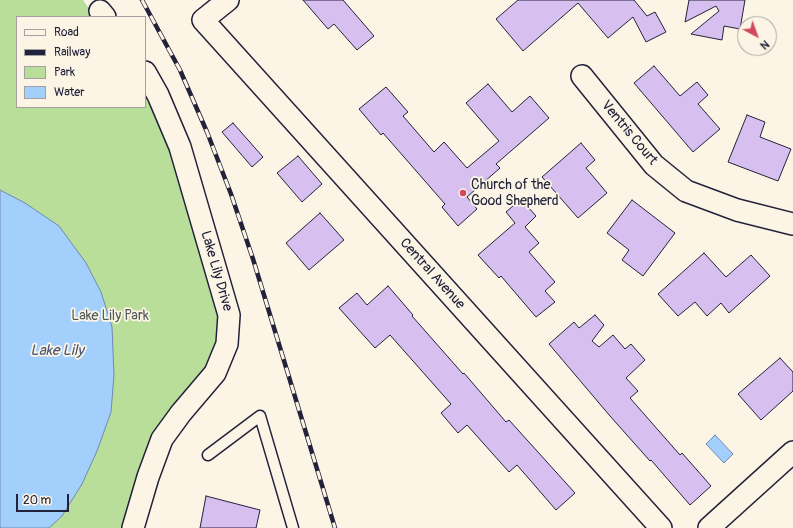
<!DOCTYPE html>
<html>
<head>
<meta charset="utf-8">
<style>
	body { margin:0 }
	#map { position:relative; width:793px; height:528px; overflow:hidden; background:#fcf5e5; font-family:Pangolin,sans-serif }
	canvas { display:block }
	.legend { position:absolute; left:16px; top:16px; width:130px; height:92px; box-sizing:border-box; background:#fcf5e5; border:1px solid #a5a1a1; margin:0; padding:5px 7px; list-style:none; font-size:12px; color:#22223b }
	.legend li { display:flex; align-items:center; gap:8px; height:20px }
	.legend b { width:20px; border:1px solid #a5a1a1 }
	.north { position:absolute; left:737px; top:16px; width:40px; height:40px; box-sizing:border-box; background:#fcf5e5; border:1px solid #a5a1a1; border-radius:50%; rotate:139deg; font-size:11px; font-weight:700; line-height:16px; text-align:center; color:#22223b }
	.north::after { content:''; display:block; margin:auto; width:14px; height:18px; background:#d1495b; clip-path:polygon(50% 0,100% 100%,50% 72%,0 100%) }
	.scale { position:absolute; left:16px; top:494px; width:53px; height:18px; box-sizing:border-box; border:2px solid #22223b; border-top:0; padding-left:5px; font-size:12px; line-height:14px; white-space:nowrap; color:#22223b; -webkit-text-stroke:3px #fcf5e5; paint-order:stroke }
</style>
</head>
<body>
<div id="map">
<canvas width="793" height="528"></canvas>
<ul class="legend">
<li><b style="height:5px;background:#fcf5e5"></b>Road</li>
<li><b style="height:5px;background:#22223b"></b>Railway</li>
<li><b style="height:11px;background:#b8de9a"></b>Park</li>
<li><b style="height:11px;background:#a3cffd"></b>Water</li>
</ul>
<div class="north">N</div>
<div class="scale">20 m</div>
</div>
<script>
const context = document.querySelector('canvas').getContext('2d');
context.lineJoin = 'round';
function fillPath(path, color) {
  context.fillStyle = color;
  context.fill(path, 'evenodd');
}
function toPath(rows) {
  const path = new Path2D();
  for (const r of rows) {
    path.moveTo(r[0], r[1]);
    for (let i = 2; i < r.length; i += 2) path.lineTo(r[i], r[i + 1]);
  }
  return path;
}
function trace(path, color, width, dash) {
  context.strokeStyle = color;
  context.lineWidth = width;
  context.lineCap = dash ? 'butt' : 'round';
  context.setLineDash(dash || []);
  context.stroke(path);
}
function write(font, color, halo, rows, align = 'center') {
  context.font = font + ' Pangolin,sans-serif';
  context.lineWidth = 3.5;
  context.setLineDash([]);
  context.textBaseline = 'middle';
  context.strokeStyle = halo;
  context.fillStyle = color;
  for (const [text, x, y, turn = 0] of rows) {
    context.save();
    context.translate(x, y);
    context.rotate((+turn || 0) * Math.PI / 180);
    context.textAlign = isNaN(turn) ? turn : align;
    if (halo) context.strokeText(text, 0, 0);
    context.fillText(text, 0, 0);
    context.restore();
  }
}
fillPath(toPath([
	[0,0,83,0,95,17,17,17,17,107,145,107,145,85,155,101,223,315,220,341,208,370,157,435,122,528,0,528]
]), '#b8de9a');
const water = toPath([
	[0,190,25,203,59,226,86,263,101,292,112,327,114,375,111,412,97,451,82,484,62,516,49,528,0,528,0,190],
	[715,435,733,454,724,463,706,444,715,435]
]);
fillPath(water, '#a3cffd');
trace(water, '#6f8aaf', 1);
const building = toPath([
	[303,0,343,0,374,36,357,50,334,24,328,29,303,0],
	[518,0,634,0,647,16,655,12,666,32,646,42,633,17,608,38,578,3,523,51,496,19,518,0],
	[689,0,745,0,740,29,724,26,722,40,691,34,719,11,716,6,685,22,689,0],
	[654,66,680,96,697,82,708,95,698,104,720,129,693,152,634,83,654,66],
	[488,84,512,112,530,96,549,118,496,164,500,168,467,197,477,209,458,226,442,207,445,204,383,133,381,135,359,109,386,87,408,112,403,116,434,152,444,142,467,168,499,141,466,103,488,84],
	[747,115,765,122,760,137,791,149,778,181,728,162,747,115],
	[233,123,263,157,252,167,222,132,233,123],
	[581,143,595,160,586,168,607,193,578,218,542,177,581,143],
	[298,156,322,184,302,202,277,173,298,156],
	[521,199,536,216,525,227,539,243,529,252,555,282,545,291,555,302,536,317,501,276,499,278,478,255,515,223,506,212,521,199],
	[632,200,675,233,643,276,622,260,629,250,607,233,632,200],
	[320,213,344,240,309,270,286,243,320,213],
	[704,253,726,277,751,255,770,276,729,313,721,303,707,316,695,302,678,316,658,294,704,253],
	[388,286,413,315,412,316,463,374,464,373,506,422,509,420,575,493,556,510,517,465,509,472,467,425,458,433,441,413,451,404,390,335,375,348,339,308,357,293,367,305,388,286],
	[595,315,604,325,592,341,599,347,613,335,625,349,631,344,645,360,626,378,638,391,630,398,680,455,682,453,711,486,690,505,651,460,650,461,610,416,549,344,574,322,579,328,595,315],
	[780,358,793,372,793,391,761,420,738,394,780,358],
	[206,496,260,510,256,528,200,528,206,496]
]);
fillPath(building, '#d7bfef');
trace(building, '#22223b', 1);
const lane = toPath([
	[208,455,260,416,293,528]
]);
const street = toPath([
	[228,0,203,20,661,528],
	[100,11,105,17],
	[582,76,654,165,686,191,737,210,793,224],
	[133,528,148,477,162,439,181,413,215,373,227,344,229,315,180,147,158,95,145,72],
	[709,528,793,452]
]);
trace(lane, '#22223b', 13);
trace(street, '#22223b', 24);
trace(lane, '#fcf5e5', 10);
trace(street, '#fcf5e5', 21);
const rail = toPath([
	[142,0,180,70,207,132,231,194,253,259,335,528]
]);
trace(rail, '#22223b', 4.5);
trace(rail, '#fcf5e5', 3, [9]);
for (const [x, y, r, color] of [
	[463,193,4,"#d1495b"]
]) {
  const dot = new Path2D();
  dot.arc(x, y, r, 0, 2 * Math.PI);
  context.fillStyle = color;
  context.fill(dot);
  trace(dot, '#fcf5e5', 1.5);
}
write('14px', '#22223b', '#fcf5e5', [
	["Ventris Court",629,133,50],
	["Lake Lily Drive",216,271,74],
	["Central Avenue",432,274,48]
]);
write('14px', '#22223b', '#fcf5e5', [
	["Church of the",471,185],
	["Good Shepherd",471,201]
], 'left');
write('14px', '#4f5a58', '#fcf5e5', [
	["Lake Lily Park",110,316]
]);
write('italic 15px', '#495675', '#fcf5e5', [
	["Lake Lily",57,351]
]);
</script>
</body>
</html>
